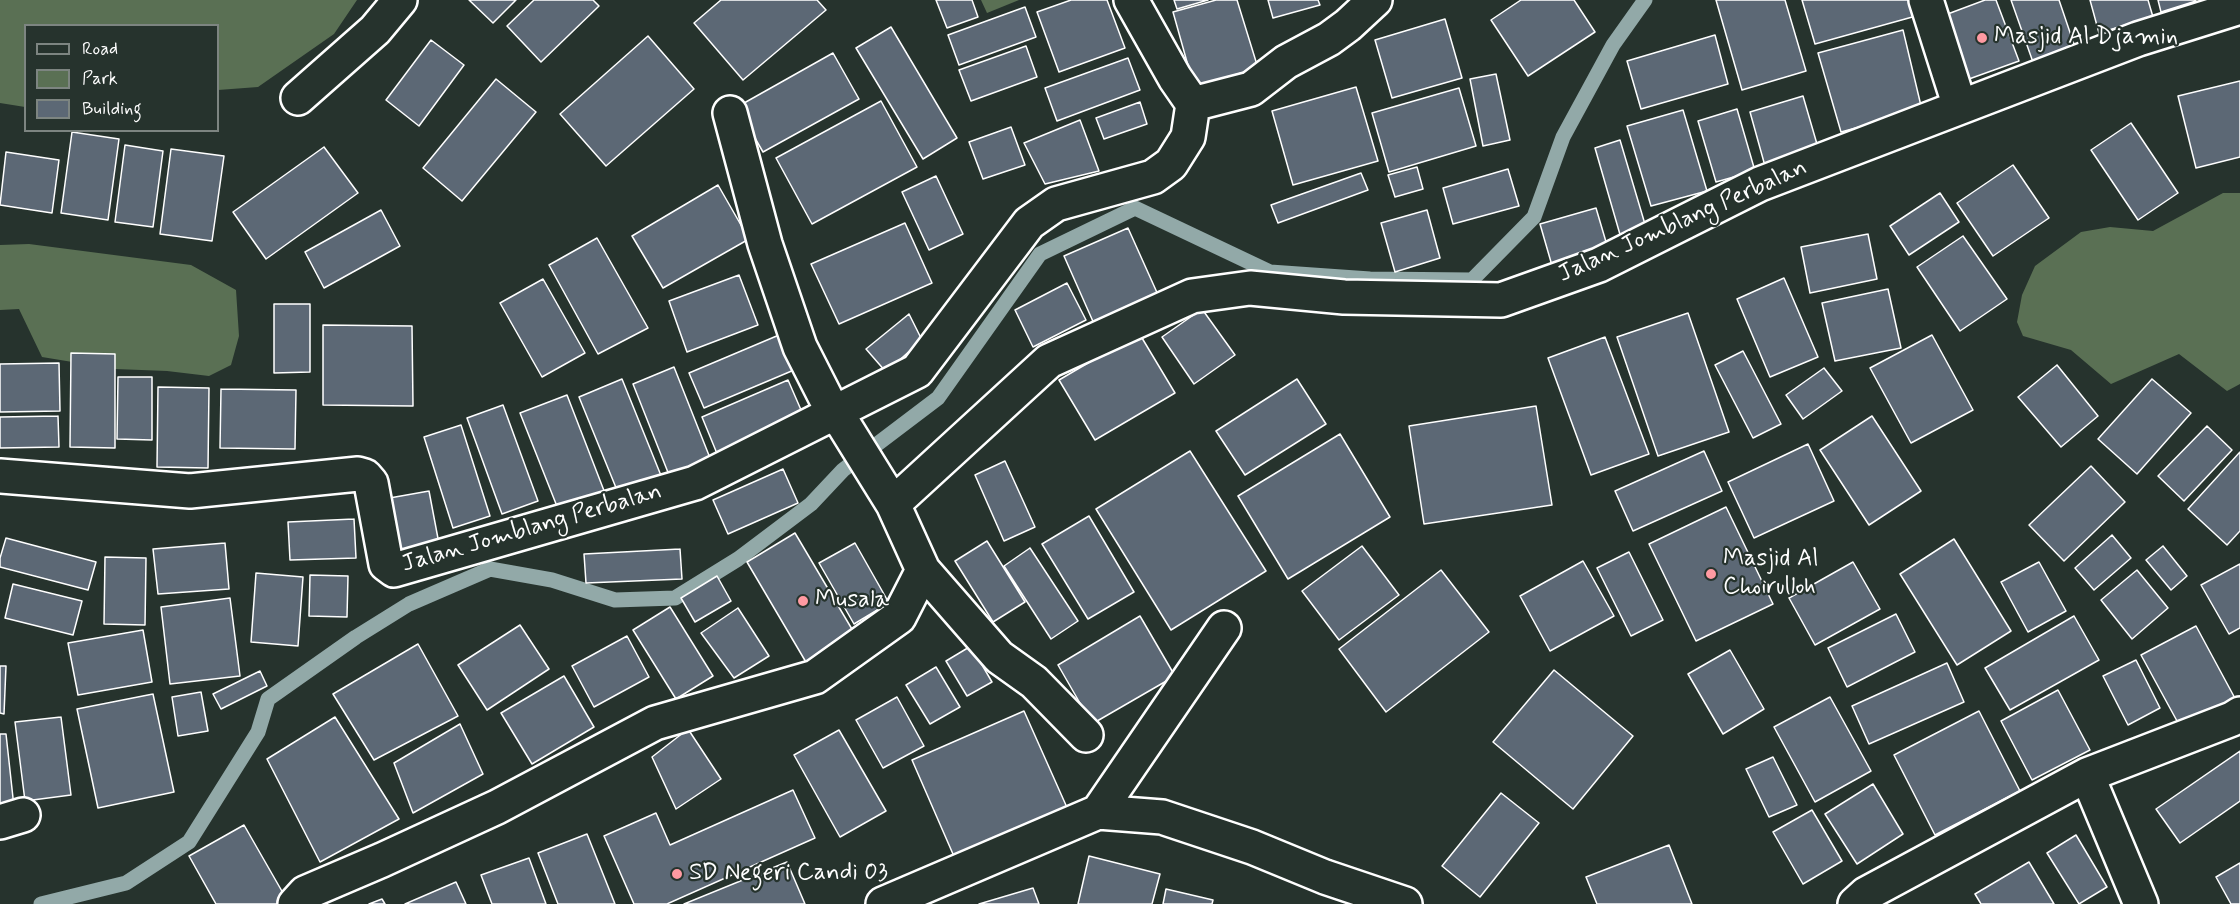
<!DOCTYPE html>
<html>
<head>
<meta charset="utf-8">
<style>
	body { margin:0 }
	#map { position:relative; width:2240px; height:904px; overflow:hidden; background:#26332d; font-family:Mynerve,sans-serif }
	canvas { display:block }
	.legend { position:absolute; left:24px; top:24px; width:195px; height:108px; box-sizing:border-box; background:#26332d; border:2px solid #7d8581; margin:0; padding:8px 10px; list-style:none; font-size:18px; color:#fff }
	.legend li { display:flex; align-items:center; gap:12px; height:30px }
	.legend b { width:30px; border:2px solid #7d8581 }
</style>
</head>
<body>
<div id="map">
<canvas width="2240" height="904"></canvas>
<ul class="legend">
<li><b style="height:8px;background:#26332d"></b>Road</li>
<li><b style="height:16px;background:#5a7054"></b>Park</li>
<li><b style="height:16px;background:#5c6875"></b>Building</li>
</ul>
</div>
<script>
const context = document.querySelector('canvas').getContext('2d');
context.lineJoin = 'round';
function fillPath(path, color) {
  context.fillStyle = color;
  context.fill(path, 'evenodd');
}
function toPath(rows) {
  const path = new Path2D();
  for (const r of rows) {
    path.moveTo(r[0], r[1]);
    for (let i = 2; i < r.length; i += 2) path.lineTo(r[i], r[i + 1]);
  }
  return path;
}
function trace(path, color, width, dash) {
  context.strokeStyle = color;
  context.lineWidth = width;
  context.lineCap = dash ? 'butt' : 'round';
  context.setLineDash(dash || []);
  context.stroke(path);
}
function write(font, color, halo, rows, align = 'center') {
  context.font = font + ' Mynerve,sans-serif';
  context.lineWidth = 4.5;
  context.setLineDash([]);
  context.textBaseline = 'middle';
  context.strokeStyle = halo;
  context.fillStyle = color;
  for (const [text, x, y, turn = 0] of rows) {
    context.save();
    context.translate(x, y);
    context.rotate((+turn || 0) * Math.PI / 180);
    context.textAlign = isNaN(turn) ? turn : align;
    if (halo) context.strokeText(text, 0, 0);
    context.fillText(text, 0, 0);
    context.restore();
  }
}
fillPath(toPath([
	[0,0,357,0,334,34,258,87,218,90,218,26,26,26,25,107,0,103],
	[981,0,1019,0,987,13],
	[2223,193,2240,193,2240,384,2227,391,2179,354,2111,384,2071,350,2023,336,2017,322,2022,295,2035,266,2081,232,2110,227,2153,231],
	[29,244,191,265,236,290,239,336,231,365,209,376,167,371,115,369,42,357,19,309,0,310,0,245]
]), '#5a7054');
trace(toPath([
	[41,904,126,883,189,842,258,732,268,699,356,637,409,604,490,569,552,580,615,600,675,598,738,559,811,504,843,470,938,398,1040,254,1135,208,1270,272,1370,279,1472,280,1534,217,1563,137,1613,45,1645,0]
]), '#92a9a8', 15);
const building = toPath([
	[469,0,516,0,493,23,469,0],
	[534,0,593,0,599,6,541,62,507,26,534,0],
	[721,0,817,0,826,10,743,80,694,23,721,0],
	[936,0,972,0,978,17,947,28,936,0],
	[1071,0,1107,0,1125,48,1059,72,1037,12,1071,0],
	[1174,0,1208,0,1177,9,1174,0],
	[1216,0,1237,0,1258,68,1194,87,1173,12,1216,0],
	[1268,0,1318,0,1320,5,1273,18,1268,0],
	[1521,0,1574,0,1595,32,1528,76,1491,20,1521,0],
	[1716,0,1785,0,1806,71,1742,90,1716,0],
	[1802,0,1911,0,1916,16,1815,44,1802,0],
	[1985,0,1996,0,2019,61,1969,79,1945,15,1985,0],
	[2011,0,2059,0,2076,50,2034,65,2011,0],
	[2090,0,2148,0,2153,17,2099,33,2090,0],
	[2158,0,2195,0,2196,1,2161,12,2158,0],
	[1025,7,1036,37,959,65,948,35,1025,7],
	[1445,19,1462,78,1392,98,1375,40,1445,19],
	[891,27,957,138,923,159,856,48,891,27],
	[1903,30,1922,110,1841,132,1818,53,1903,30],
	[1715,35,1728,84,1641,109,1627,61,1715,35],
	[648,36,694,89,606,166,560,114,648,36],
	[431,40,464,65,419,126,386,100,431,40],
	[1026,46,1037,77,971,101,959,70,1026,46],
	[833,53,859,99,763,152,737,107,833,53],
	[1128,58,1140,90,1057,121,1045,88,1128,58],
	[1496,74,1510,140,1483,146,1470,79,1496,74],
	[496,79,536,112,462,201,423,168,496,79],
	[2240,81,2240,157,2196,168,2178,96,2240,81],
	[1356,87,1378,161,1293,185,1272,111,1356,87],
	[1459,88,1476,146,1389,172,1372,113,1459,88],
	[1803,96,1819,151,1765,166,1750,112,1803,96],
	[881,101,917,167,812,224,776,158,881,101],
	[1140,102,1147,124,1104,139,1096,118,1140,102],
	[1737,109,1755,171,1716,182,1698,121,1737,109],
	[1683,110,1707,191,1651,206,1627,126,1683,110],
	[1080,120,1099,171,1045,184,1024,143,1080,120],
	[2131,123,2178,193,2138,220,2091,150,2131,123],
	[1011,127,1025,165,983,179,969,142,1011,127],
	[72,132,119,139,108,220,61,213,72,132],
	[1620,140,1647,231,1621,238,1595,148,1620,140],
	[125,145,163,151,153,227,115,222,125,145],
	[324,147,358,193,266,259,233,212,324,147],
	[171,149,224,156,212,241,160,234,171,149],
	[6,152,59,160,52,213,0,205,6,152],
	[2013,165,2049,218,1993,256,1957,203,2013,165],
	[1417,167,1423,189,1395,197,1388,175,1417,167],
	[1508,169,1519,206,1453,224,1443,188,1508,169],
	[1361,173,1368,190,1278,223,1271,205,1361,173],
	[936,176,963,234,929,250,902,192,936,176],
	[718,185,749,239,663,288,632,236,718,185],
	[1940,193,1959,222,1909,255,1890,226,1940,193],
	[1596,208,1609,252,1553,269,1540,224,1596,208],
	[381,210,400,246,324,288,305,252,381,210],
	[1427,210,1440,258,1395,272,1381,223,1427,210],
	[905,223,932,283,839,324,811,264,905,223],
	[1128,228,1159,297,1095,326,1064,256,1128,228],
	[1868,234,1877,279,1810,293,1801,247,1868,234],
	[1963,236,2007,299,1960,331,1917,267,1963,236],
	[597,238,648,328,598,354,549,265,597,238],
	[739,275,758,325,687,352,669,301,739,275],
	[1784,278,1818,357,1770,377,1737,299,1784,278],
	[543,279,585,353,542,377,500,303,543,279],
	[1067,283,1086,320,1033,347,1015,310,1067,283],
	[1888,289,1901,348,1835,361,1822,303,1888,289],
	[274,304,310,304,310,372,274,373,274,304],
	[1202,309,1235,355,1194,384,1162,337,1202,309],
	[1688,313,1729,432,1658,456,1617,337,1688,313],
	[909,314,922,340,886,372,866,349,909,314],
	[323,325,412,326,413,406,323,405,323,325],
	[1139,333,1175,393,1095,440,1059,380,1139,333],
	[779,335,794,370,704,408,689,373,779,335],
	[1932,335,1973,410,1911,443,1870,368,1932,335],
	[1605,337,1649,454,1591,475,1548,358,1605,337],
	[1743,351,1781,424,1753,438,1715,365,1743,351],
	[71,353,115,354,115,448,70,447,71,353],
	[59,363,60,411,0,412,0,364,59,363],
	[2057,365,2098,416,2061,447,2018,397,2057,365],
	[674,367,712,463,671,480,633,384,674,367],
	[1824,368,1842,391,1803,419,1786,395,1824,368],
	[118,377,152,377,152,440,117,439,118,377],
	[622,379,664,483,621,500,579,397,622,379],
	[1297,379,1326,424,1245,475,1216,431,1297,379],
	[2152,379,2191,413,2137,474,2098,439,2152,379],
	[788,380,805,419,718,456,702,417,788,380],
	[158,387,209,388,208,468,157,467,158,387],
	[221,389,296,390,295,449,220,448,221,389],
	[567,395,608,501,562,519,520,413,567,395],
	[503,405,538,501,502,514,467,418,503,405],
	[1536,406,1552,505,1424,524,1409,426,1536,406],
	[58,416,59,447,0,448,0,417,58,416],
	[1872,416,1921,491,1869,525,1820,450,1872,416],
	[461,425,490,516,453,528,424,437,461,425],
	[2207,426,2232,450,2184,501,2158,476,2207,426],
	[1340,434,1390,517,1288,579,1238,496,1340,434],
	[1808,444,1834,501,1754,538,1728,482,1808,444],
	[1190,451,1266,571,1171,630,1096,509,1190,451],
	[1704,451,1722,491,1633,531,1615,491,1704,451],
	[2240,452,2240,531,2227,545,2188,509,2240,452],
	[1005,461,1035,527,1004,541,975,475,1005,461],
	[2091,466,2125,502,2064,561,2029,525,2091,466],
	[783,469,798,503,728,534,713,500,783,469],
	[429,491,440,549,396,558,384,499,429,491],
	[1726,507,1773,604,1696,641,1649,544,1726,507],
	[1089,516,1134,592,1088,619,1042,544,1089,516],
	[354,519,356,558,290,560,288,522,354,519],
	[795,533,859,641,810,669,747,562,795,533],
	[2112,535,2131,558,2094,590,2075,568,2112,535],
	[6,538,96,562,88,590,0,567,0,558,6,538],
	[1954,539,2011,631,1957,665,1900,574,1954,539],
	[987,541,1025,602,993,622,955,561,987,541],
	[225,543,229,589,158,594,153,549,225,543],
	[855,543,889,603,854,624,819,563,855,543],
	[1362,546,1399,595,1339,640,1302,591,1362,546],
	[2163,546,2187,576,2171,590,2146,560,2163,546],
	[1030,548,1078,621,1051,639,1004,566,1030,548],
	[680,549,682,579,586,583,584,554,680,549],
	[1629,552,1663,620,1631,636,1597,568,1629,552],
	[105,557,146,558,145,625,104,624,105,557],
	[1583,561,1614,616,1550,651,1520,596,1583,561],
	[1853,562,1880,609,1815,645,1789,598,1853,562],
	[2039,562,2066,611,2028,632,2001,582,2039,562],
	[2240,564,2240,628,2229,634,2201,585,2240,564],
	[1441,570,1489,632,1386,712,1339,649,1441,570],
	[2137,570,2168,608,2132,639,2101,600,2137,570],
	[256,573,303,577,298,646,251,642,256,573],
	[310,575,348,576,347,617,309,616,310,575],
	[717,576,731,601,695,622,681,598,717,576],
	[13,584,82,601,73,635,5,618,13,584],
	[230,598,240,676,170,684,161,607,230,598],
	[670,607,713,676,676,699,633,630,670,607],
	[738,608,769,656,734,678,701,633,738,608],
	[1896,614,1915,652,1847,687,1828,648,1896,614],
	[1140,616,1175,676,1092,724,1058,665,1140,616],
	[2074,616,2099,660,2010,710,1985,668,2074,616],
	[520,625,549,669,487,710,458,665,520,625],
	[2196,626,2237,702,2183,732,2141,655,2196,626],
	[143,630,152,682,78,695,68,643,143,630],
	[627,636,649,677,594,707,572,666,627,636],
	[418,644,458,716,374,760,333,694,418,644],
	[971,646,992,682,967,696,946,661,971,646],
	[1730,650,1764,709,1723,734,1688,674,1730,650],
	[2136,660,2160,708,2128,725,2103,676,2136,660],
	[1947,663,1964,702,1869,744,1852,706,1947,663],
	[0,666,6,666,4,714,0,713,0,666],
	[936,667,960,707,930,724,906,685,936,667],
	[1554,670,1633,736,1573,809,1493,742,1554,670],
	[260,671,267,686,221,709,213,694,260,671],
	[564,676,594,727,532,764,501,713,564,676],
	[2058,690,2090,750,2032,780,2001,721,2058,690],
	[201,692,208,731,178,736,172,697,201,692],
	[153,694,174,792,98,808,77,709,153,694],
	[897,697,924,746,883,768,856,720,897,697],
	[1830,697,1871,771,1815,802,1774,727,1830,697],
	[1024,711,1069,812,956,861,912,760,1024,711],
	[1979,711,2020,791,1935,835,1894,755,1979,711],
	[61,717,71,795,25,801,15,722,61,717],
	[335,717,399,819,320,862,267,759,335,717],
	[460,724,483,774,413,813,394,763,460,724],
	[688,729,721,779,676,809,652,757,688,729],
	[839,730,886,811,840,837,794,755,839,730],
	[0,734,6,734,14,807,0,809,0,734],
	[2240,751,2240,801,2180,843,2156,809,2240,751],
	[1773,757,1797,805,1769,817,1746,769,1773,757],
	[1873,784,1903,834,1857,864,1825,814,1873,784],
	[793,790,815,838,667,904,634,904,604,836,656,813,670,845,793,790],
	[1501,793,1539,823,1480,897,1442,866,1501,793],
	[1812,810,1842,861,1803,884,1773,832,1812,810],
	[244,825,287,900,280,904,216,904,189,856,244,825],
	[587,834,615,904,558,904,538,853,587,834],
	[2076,835,2107,887,2079,904,2047,853,2076,835],
	[1669,845,1692,904,1597,904,1586,877,1669,845],
	[1089,856,1160,874,1152,904,1078,904,1089,856],
	[529,858,546,904,492,904,481,875,529,858],
	[787,862,805,904,684,904,787,862],
	[2029,862,2054,904,1981,904,1975,894,2029,862],
	[2240,863,2240,904,2231,904,2216,877,2240,863],
	[456,882,466,904,405,904,456,882],
	[1033,888,1039,904,979,904,1033,888],
	[1166,889,1213,900,1212,904,1163,904,1166,889],
	[382,899,385,904,369,904,382,899]
]);
fillPath(building, '#5c6875');
trace(building, '#fff', 1.5);
const minor = toPath([
	[1926,0,1960,107],
	[298,98,375,30,400,0],
	[1193,104,1251,89,1286,62,1329,39,1348,25,1375,0],
	[730,113,765,244,800,347,834,414,844,425,893,504,923,570,999,657,1034,682,1086,735],
	[0,476,190,491,358,474,365,476,371,483,386,564,394,570,695,483,917,371,1029,223,1056,204,1153,177,1171,164,1188,137,1193,104,1175,78,1131,0],
	[893,504,1049,361,1192,296,1250,288,1344,297,1501,300,1599,265,1760,184,2138,39,2240,7],
	[2087,775,2141,904],
	[1098,812,1224,628],
	[0,822,23,815],
	[295,904,305,893,382,860,497,807,655,723,815,677,899,617,923,570],
	[883,904,1098,812,1162,817,1252,847,1325,877,1405,904],
	[1855,904,1866,894,2087,775,2232,719,2240,714]
]);
trace(minor, '#fff', 38);
trace(minor, '#26332d', 33);
for (const [x, y, r, color] of [
	[1982,38,6,"#ff9aa2"],
	[1711,574,6,"#ff9aa2"],
	[803,601,6,"#ff9aa2"],
	[677,874,6,"#ff9aa2"]
]) {
  const dot = new Path2D();
  dot.arc(x, y, r, 0, 2 * Math.PI);
  context.fillStyle = color;
  context.fill(dot);
  trace(dot, '#26332d', 2);
}
write('24px', '#fff', '#26332d', [
	["Masjid Al Djamin",1994,38],
	["Masjid Al",1723,560],
	["Choirulloh",1723,588],
	["Musala",815,601],
	["SD Negeri Candi 03",689,874]
], 'left');
write('24px', '#fff', '#26332d', [
	["Jalan Jomblang Perbalan",1683,222,-24],
	["Jalan Jomblang Perbalan",532,529,-16]
]);
</script>
</body>
</html>
